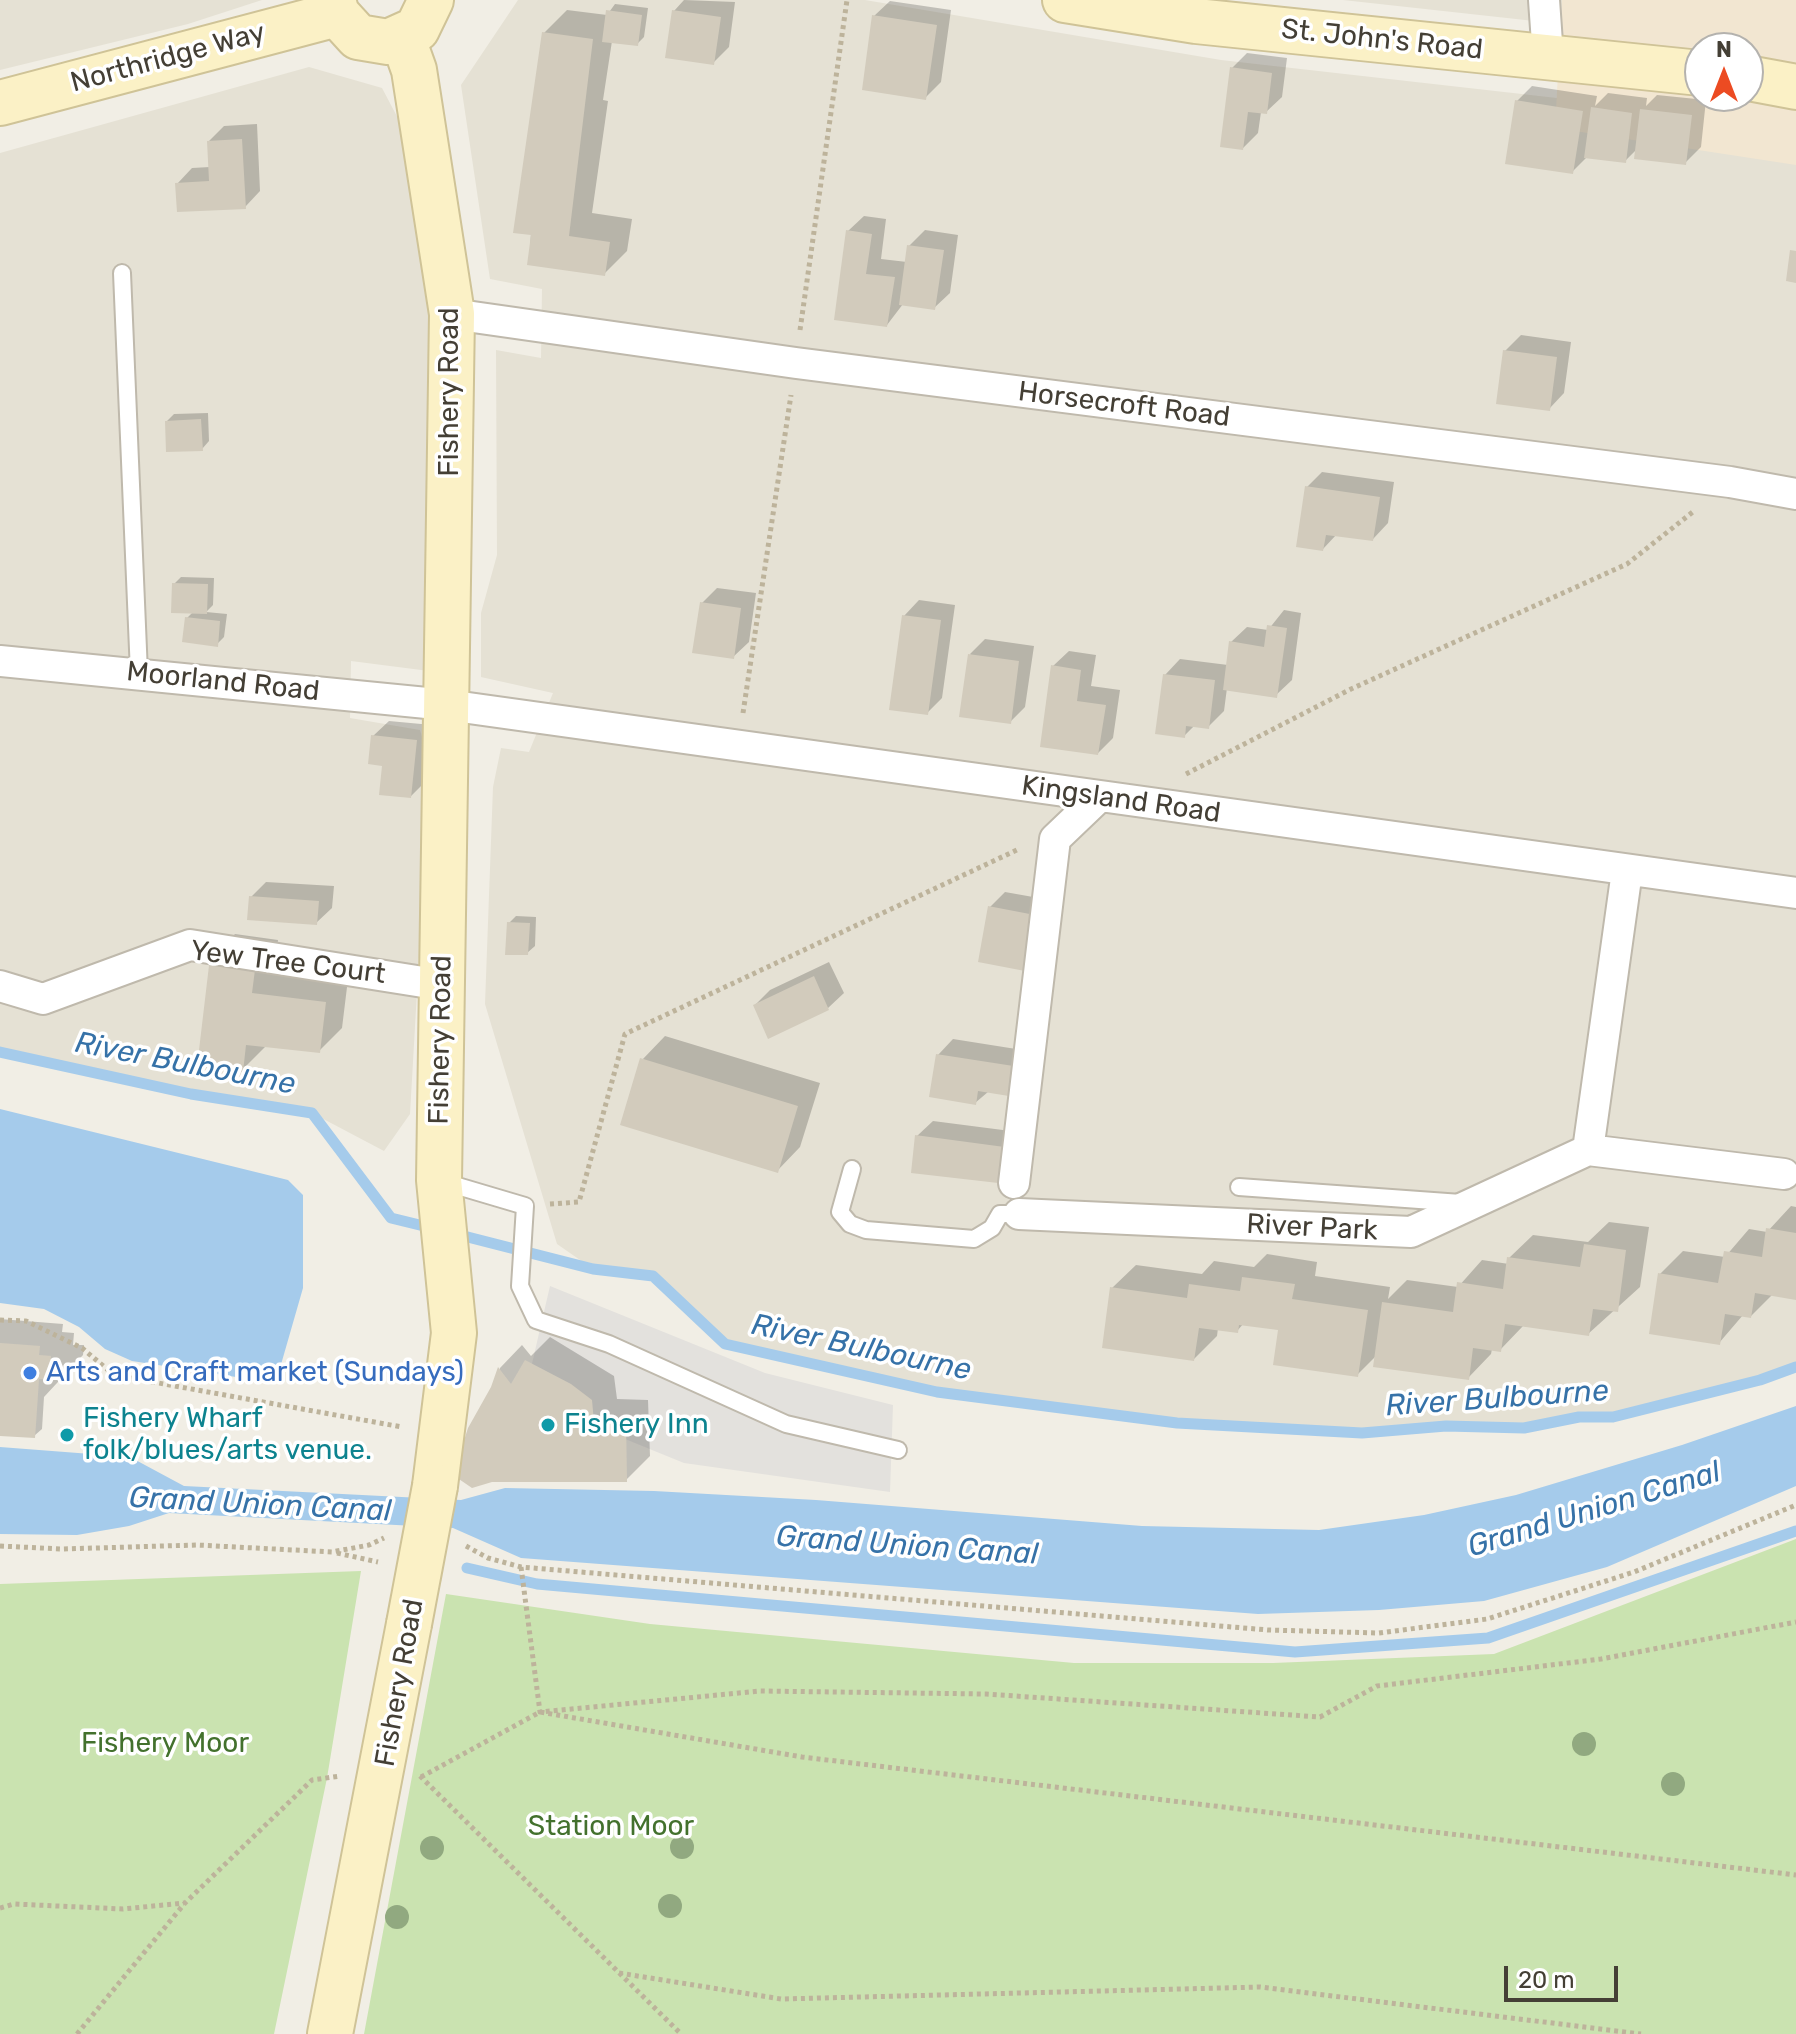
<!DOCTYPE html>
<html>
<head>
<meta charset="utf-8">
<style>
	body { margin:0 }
	#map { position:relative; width:1796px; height:2034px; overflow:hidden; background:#f1eee5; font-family:Rubik,sans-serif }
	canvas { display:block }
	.north { position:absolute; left:1684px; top:32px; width:80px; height:80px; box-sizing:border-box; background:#fff; border:2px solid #b4b2ae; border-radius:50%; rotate:0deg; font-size:22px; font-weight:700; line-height:32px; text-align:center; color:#443f35 }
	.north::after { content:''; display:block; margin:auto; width:28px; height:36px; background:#ec4b22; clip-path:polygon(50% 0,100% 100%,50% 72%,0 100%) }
	.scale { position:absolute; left:1504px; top:1966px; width:114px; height:36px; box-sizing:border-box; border:4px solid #443f35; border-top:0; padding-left:10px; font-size:24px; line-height:28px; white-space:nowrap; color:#443f35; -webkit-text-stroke:6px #fff; paint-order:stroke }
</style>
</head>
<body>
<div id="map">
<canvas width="1796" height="2034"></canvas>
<div class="north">N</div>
<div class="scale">20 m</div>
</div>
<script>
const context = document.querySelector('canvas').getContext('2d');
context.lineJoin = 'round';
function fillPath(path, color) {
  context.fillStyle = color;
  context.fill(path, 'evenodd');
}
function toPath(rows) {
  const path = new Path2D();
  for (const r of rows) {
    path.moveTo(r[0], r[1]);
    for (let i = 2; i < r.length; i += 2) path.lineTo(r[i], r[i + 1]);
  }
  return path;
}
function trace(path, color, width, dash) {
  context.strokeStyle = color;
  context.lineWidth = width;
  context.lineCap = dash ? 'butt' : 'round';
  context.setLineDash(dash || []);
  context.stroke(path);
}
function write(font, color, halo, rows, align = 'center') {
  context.font = font + ' Rubik,sans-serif';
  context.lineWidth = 7;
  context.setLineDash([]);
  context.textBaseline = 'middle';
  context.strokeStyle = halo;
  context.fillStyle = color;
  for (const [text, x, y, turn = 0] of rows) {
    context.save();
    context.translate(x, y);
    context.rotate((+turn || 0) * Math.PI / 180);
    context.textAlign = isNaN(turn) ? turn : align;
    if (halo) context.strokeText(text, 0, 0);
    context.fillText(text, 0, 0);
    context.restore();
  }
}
fillPath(toPath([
	[0,0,262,0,188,24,0,70],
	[518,0,865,0,1221,60,1796,125,1796,1367,1760,1380,1613,1417,1579,1417,1524,1428,1446,1426,1362,1433,1177,1423,937,1392,725,1344,653,1276,593,1269,557,1244,485,1004,493,787,501,748,529,752,553,693,481,677,481,613,497,555,496,350,541,358,542,289,490,279,461,85],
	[1343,0,1796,0,1598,28],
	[309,67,382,88,411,143,424,230,436,419,429,671,351,661,350,718,420,730,430,764,410,1114,384,1151,312,1113,191,1094,0,1052,0,153]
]), '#e5e1d4');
fillPath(toPath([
	[1562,0,1796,0,1796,165,1555,128],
	[1700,48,1748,48,1748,96,1700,96]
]), '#f2e6d1');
fillPath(toPath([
	[1796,1539,1796,2034,364,2034,446,1594,650,1624,1074,1663,1273,1663,1494,1654],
	[361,1571,327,1778,274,2034,0,2034,0,1584]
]), '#cae3b0');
fillPath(toPath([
	[550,1286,765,1373,893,1405,890,1492,684,1463,524,1398]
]), '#e3e1dd');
fillPath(toPath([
	[0,1109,288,1180,303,1195,303,1288,280,1368,262,1381,132,1361,105,1349,79,1327,44,1309,0,1303],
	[1796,1406,1796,1486,1607,1567,1484,1601,1379,1610,1258,1614,521,1558,453,1528,169,1513,129,1526,77,1535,0,1534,0,1447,130,1457,184,1486,461,1500,505,1488,654,1491,816,1500,1142,1526,1319,1530,1424,1515,1516,1495,1682,1445]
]), '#a5cbeb');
fillPath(toPath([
	[684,0,735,2,729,47,713,63,674,11],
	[890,1,951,10,941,82,925,98,874,16],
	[615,4,648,8,644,37,637,44,612,41,603,100,608,101,592,213,632,219,627,251,604,274,529,264,544,33,567,10,607,15],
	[1247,53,1287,58,1282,97,1266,112,1261,112,1258,133,1243,148,1232,68],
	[1532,86,1597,96,1595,106,1608,93,1647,98,1646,106,1657,95,1706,100,1701,147,1685,163,1637,149,1625,161,1588,156,1572,172,1517,101],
	[257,124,260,191,245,207,177,184,192,168,210,167,209,141,224,126],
	[864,216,886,219,881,259,907,262,909,246,925,230,958,235,950,293,934,308,903,304,887,325,848,231],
	[1521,335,1571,342,1564,393,1549,409,1505,351],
	[208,413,209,441,202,449,167,421,174,414],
	[1322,472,1394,482,1388,523,1373,539,1337,534,1323,549,1307,487],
	[181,577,214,578,213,605,206,612,227,614,224,637,217,644,187,618,193,612,174,584],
	[717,588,756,593,749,642,733,657,702,603],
	[919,600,955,605,942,698,927,713,904,616],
	[1284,610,1301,613,1292,680,1276,695,1227,688,1224,711,1208,727,1195,725,1184,736,1165,675,1180,659,1228,665,1231,642,1247,627,1268,630],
	[985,639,1034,646,1025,707,1010,722,970,654],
	[1069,651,1096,655,1091,686,1120,690,1113,738,1098,753,1053,666],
	[389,721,432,725,426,781,411,796,384,764,373,736],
	[266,882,334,886,332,908,316,923,251,897],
	[1005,892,1050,900,1040,954,990,907],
	[516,916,536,917,535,946,527,953,509,923],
	[235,934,278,940,275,970,348,979,342,1028,319,1051,267,1045,242,1070,212,958],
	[829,962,844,993,828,1008,755,1005,770,990],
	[665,1036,820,1083,800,1147,777,1171,642,1060],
	[953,1039,1035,1052,975,1103,938,1055],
	[933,1121,1026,1133,1022,1167,917,1136],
	[1791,1206,1796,1207,1796,1298,1773,1294,1751,1316,1743,1315,1719,1343,1660,1274,1683,1251,1725,1257,1749,1229,1767,1232],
	[1609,1222,1649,1227,1640,1287,1588,1334,1523,1326,1500,1350,1492,1349,1491,1354,1468,1378,1377,1355,1357,1375,1280,1329,1244,1323,1237,1331,1218,1328,1217,1336,1194,1359,1112,1288,1136,1265,1202,1274,1214,1261,1254,1267,1267,1254,1317,1262,1315,1276,1390,1287,1388,1299,1407,1280,1458,1287,1482,1260,1509,1264,1509,1258,1533,1235,1588,1242],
	[0,1319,63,1324,62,1332,74,1333,73,1345,84,1345,83,1355,44,1397,42,1429,34,1436,0,1434],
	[550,1337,614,1376,617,1399,648,1400,650,1456,626,1480,493,1388,500,1368,522,1345,531,1356]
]), '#0003');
trace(toPath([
	[0,1052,191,1094,312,1113,391,1218,436,1229],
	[452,1233,593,1269,653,1276,725,1344,937,1392,1177,1423,1362,1433,1446,1426,1524,1428,1579,1417,1613,1417,1760,1380,1796,1367],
	[467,1568,537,1584,1295,1652,1488,1638,1796,1531]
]), '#a5cbeb', 11);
fillPath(toPath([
	[606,10,642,15,638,46,602,42],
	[672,10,721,17,714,65,665,58],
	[872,15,937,25,926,100,862,90],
	[542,32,593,39,569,236,610,242,605,276,527,265,531,235,513,233],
	[1230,67,1272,73,1267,114,1248,112,1243,150,1220,147],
	[1515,100,1583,111,1573,174,1505,164],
	[1591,107,1632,113,1626,163,1584,158],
	[1640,109,1692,115,1686,165,1634,159],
	[242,139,246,209,177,212,175,183,209,181,207,141],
	[846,230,872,234,866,274,895,277,887,327,834,320],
	[907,245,944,250,935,310,899,305],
	[1790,250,1796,251,1796,283,1786,281],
	[1503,350,1557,357,1550,411,1496,404],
	[201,419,203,451,166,452,165,421],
	[1305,486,1380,497,1373,541,1326,535,1323,551,1296,547],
	[172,583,208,584,207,614,171,613],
	[700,602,741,608,734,659,692,653],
	[902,615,941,620,928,715,889,710],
	[185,617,220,621,218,647,182,642],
	[1267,625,1287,628,1277,698,1223,690,1229,641,1264,647],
	[968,654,1019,661,1011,724,959,717],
	[1051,665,1081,670,1077,701,1106,705,1098,755,1040,747],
	[1163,674,1215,680,1209,729,1186,726,1185,738,1155,734],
	[371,735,417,740,411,798,379,795,382,766,368,764],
	[249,896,319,901,317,925,247,920],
	[988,906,1035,915,1025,971,978,962],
	[507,922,530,923,528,955,505,955],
	[210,957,256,962,252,993,326,1002,320,1053,246,1045,243,1072,197,1067],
	[814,976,829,1010,768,1039,753,1005],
	[936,1054,1020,1067,1015,1097,978,1091,976,1105,929,1097],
	[640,1058,798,1106,778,1173,620,1125],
	[915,1135,1012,1148,1007,1184,911,1173],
	[1766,1228,1796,1233,1796,1300,1755,1293,1751,1318,1725,1314,1720,1345,1649,1334,1658,1273,1718,1283,1724,1251,1762,1257],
	[1584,1244,1626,1250,1618,1312,1593,1309,1589,1336,1505,1324,1501,1352,1473,1348,1469,1380,1373,1367,1382,1302,1453,1312,1457,1282,1503,1289,1507,1257,1580,1267],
	[1242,1277,1295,1284,1292,1299,1368,1310,1358,1377,1273,1365,1278,1330,1239,1325,1238,1333,1199,1328,1194,1361,1102,1348,1110,1287,1187,1298,1189,1284,1240,1291],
	[0,1343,40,1346,39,1355,51,1356,50,1367,61,1368,60,1380,39,1379,35,1438,0,1436],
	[525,1360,571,1384,592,1400,594,1422,626,1423,627,1482,492,1482,472,1488,453,1475,468,1428,491,1387,498,1367,511,1384]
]), '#d2cbbc');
const lane = toPath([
	[122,273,139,673],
	[852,1169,840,1212,850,1224,866,1230,974,1239,992,1228,1000,1214,1019,1214],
	[444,1182,525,1206,520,1286,536,1320,609,1344,786,1424,898,1450],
	[1239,1187,1461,1203]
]);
const street = toPath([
	[1544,0,1548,57],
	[452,314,796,363,1730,482,1796,494],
	[0,661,447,705,1796,893],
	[0,986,43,999,190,945,442,985],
	[1588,1150,1784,1174],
	[1014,1183,1055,839,1099,797],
	[1019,1214,1411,1232,1588,1150,1627,871]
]);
const secondary = toPath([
	[333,0,337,14,358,37,388,42,417,29,431,0],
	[1065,0,1196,21,1700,73],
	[403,39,414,70,452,314,439,1180,454,1333,435,1486],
	[1748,78,1796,87],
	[0,103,337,14],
	[330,2034,409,1624]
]);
trace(lane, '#bfb9ac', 20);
trace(street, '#bfb9ac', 34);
trace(secondary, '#cfc397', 48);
trace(toPath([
	[800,330,847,0],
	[743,713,791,395],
	[1186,774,1351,689,1627,564,1694,511],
	[550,1204,579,1202,625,1034,1019,849],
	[0,1320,26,1321,82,1348,114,1375,402,1427],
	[0,1546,62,1549,197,1545,332,1552,369,1545,384,1538],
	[466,1546,488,1558,521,1567,1268,1630,1379,1633,1487,1619,1634,1572,1796,1505],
	[337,1553,378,1562],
	[521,1567,540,1712,760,1691,986,1694,1320,1717,1377,1686,1601,1659,1796,1622],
	[420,1776,681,2034],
	[421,1777,540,1712,802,1757,1796,1875],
	[0,1908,14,1904,123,1909,184,1903],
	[619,1973,781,1999,1260,1987,1641,2034],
	[77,2034,185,1903,312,1780,340,1776]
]), '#bdb39b', 5, [4, 4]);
trace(lane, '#fff', 16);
trace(street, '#fff', 30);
trace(secondary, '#fbf1c6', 44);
const secondaryBridge = toPath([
	[409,1624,435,1486]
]);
trace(secondaryBridge, '#cfc397', 48, []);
trace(secondaryBridge, '#fbf1c6', 44);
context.fillStyle = '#91a980';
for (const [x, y] of [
	[1584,1744],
	[1673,1784],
	[682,1847],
	[432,1848],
	[670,1906],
	[397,1917]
]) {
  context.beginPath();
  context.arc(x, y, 12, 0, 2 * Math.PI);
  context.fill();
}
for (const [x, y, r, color] of [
	[30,1373,8,"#3f7fe0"],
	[548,1425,8,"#0f9aa8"],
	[67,1435,8,"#0f9aa8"]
]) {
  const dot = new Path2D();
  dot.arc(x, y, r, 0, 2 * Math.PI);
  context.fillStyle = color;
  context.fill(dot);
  trace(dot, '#fff', 3);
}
write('28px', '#443f35', '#fff', [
	["St. John's Road",1382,40,6],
	["Northridge Way",168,58,-15],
	["Fishery Road",450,392,-90],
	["Horsecroft Road",1124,405,7],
	["Moorland Road",223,682,6],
	["Kingsland Road",1121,800,8],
	["Yew Tree Court",288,963,7],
	["Fishery Road",441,1040,-89],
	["River Park",1312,1228,3],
	["Fishery Road",400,1683,-80]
]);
write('28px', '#366cbe', '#fff', [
	["Arts and Craft market (Sundays)",46,1373]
], 'left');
write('28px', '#0d838f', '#fff', [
	["Fishery Wharf",83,1419],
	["folk/blues/arts venue.",83,1451],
	["Fishery Inn",564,1425]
], 'left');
write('28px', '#43712d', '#fff', [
	["Fishery Moor",165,1744],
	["Station Moor",611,1827]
]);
write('italic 30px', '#3672a8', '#fff', [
	["River Bulbourne",185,1064,11],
	["River Bulbourne",861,1348,12],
	["River Bulbourne",1497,1399,-4],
	["Grand Union Canal",260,1505,3],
	["Grand Union Canal",1594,1510,-17],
	["Grand Union Canal",907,1546,4]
]);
</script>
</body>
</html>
